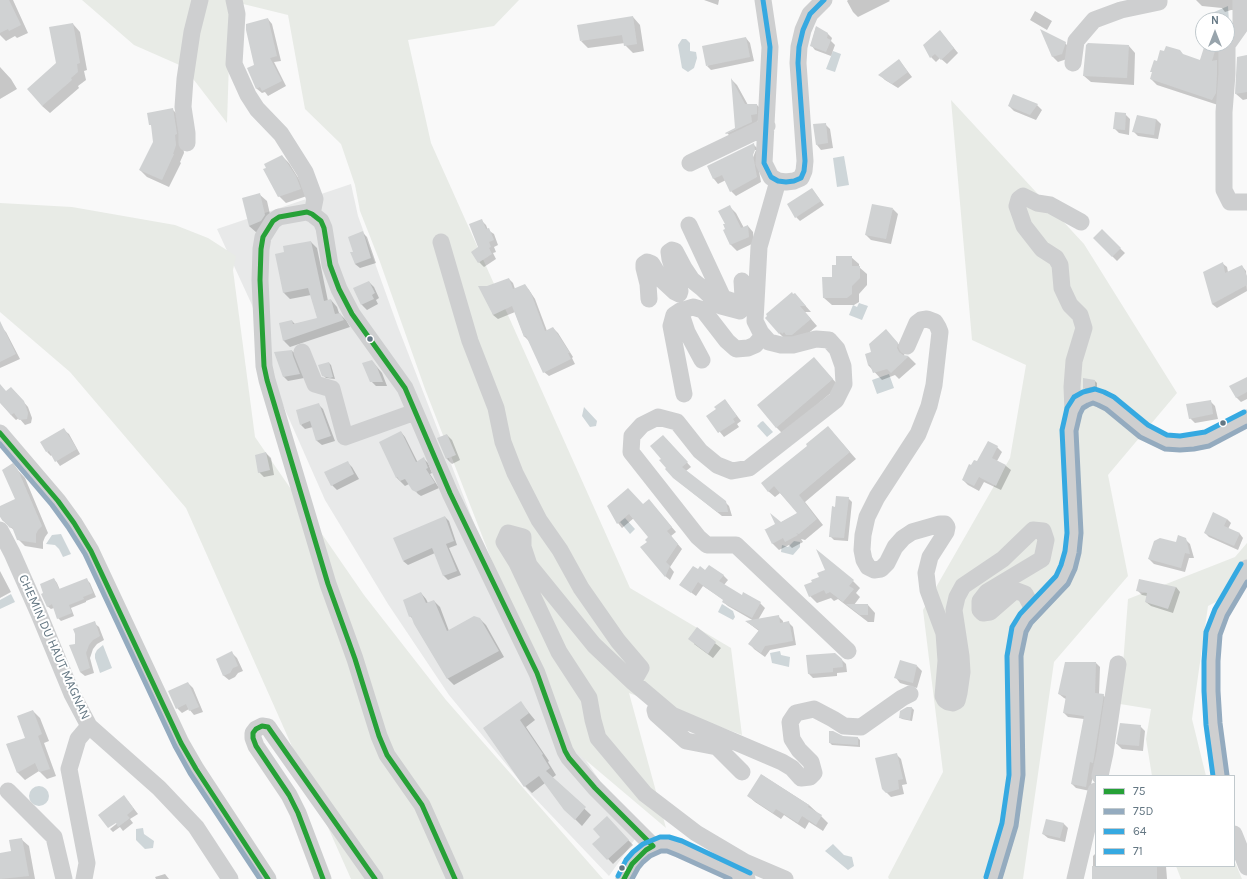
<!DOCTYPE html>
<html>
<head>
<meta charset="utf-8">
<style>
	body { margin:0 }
	#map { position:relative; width:1247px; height:879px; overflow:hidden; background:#f9f9f9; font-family:Karla,sans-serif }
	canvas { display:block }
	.legend { position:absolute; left:1095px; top:775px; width:140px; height:92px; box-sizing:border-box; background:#fff; border:1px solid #c1c9cd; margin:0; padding:5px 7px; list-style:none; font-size:12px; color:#647783 }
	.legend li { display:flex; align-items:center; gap:8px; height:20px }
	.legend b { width:20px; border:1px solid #c1c9cd }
	.north { position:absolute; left:1195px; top:12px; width:40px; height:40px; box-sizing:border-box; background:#fff; border:1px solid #c1c9cd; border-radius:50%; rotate:0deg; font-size:11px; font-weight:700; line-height:16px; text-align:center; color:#647783 }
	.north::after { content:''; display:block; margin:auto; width:14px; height:18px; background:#98a4ac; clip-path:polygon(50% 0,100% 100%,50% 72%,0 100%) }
</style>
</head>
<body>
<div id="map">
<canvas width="1247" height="879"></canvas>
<ul class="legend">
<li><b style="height:5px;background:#26a137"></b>75</li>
<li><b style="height:5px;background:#94abbf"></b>75D</li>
<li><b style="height:5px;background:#36a9e1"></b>64</li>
<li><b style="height:5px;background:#36a9e1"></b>71</li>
</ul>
<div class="north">N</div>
</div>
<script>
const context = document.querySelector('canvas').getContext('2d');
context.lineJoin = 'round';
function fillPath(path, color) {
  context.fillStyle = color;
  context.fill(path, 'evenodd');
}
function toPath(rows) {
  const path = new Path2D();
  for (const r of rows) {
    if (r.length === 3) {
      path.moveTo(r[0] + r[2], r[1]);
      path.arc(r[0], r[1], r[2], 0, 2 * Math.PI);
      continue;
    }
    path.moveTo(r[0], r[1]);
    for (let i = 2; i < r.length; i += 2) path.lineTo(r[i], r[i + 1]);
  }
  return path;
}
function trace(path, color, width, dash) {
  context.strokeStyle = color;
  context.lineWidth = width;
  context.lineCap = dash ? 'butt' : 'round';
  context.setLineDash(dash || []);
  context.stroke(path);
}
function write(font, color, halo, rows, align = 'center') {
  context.font = font + ' Karla,sans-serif';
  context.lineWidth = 4;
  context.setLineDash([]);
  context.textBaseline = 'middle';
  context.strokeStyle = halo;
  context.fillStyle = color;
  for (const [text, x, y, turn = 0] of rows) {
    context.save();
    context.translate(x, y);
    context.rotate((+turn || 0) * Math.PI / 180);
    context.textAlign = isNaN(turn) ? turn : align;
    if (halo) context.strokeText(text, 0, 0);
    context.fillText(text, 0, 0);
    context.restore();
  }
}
fillPath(toPath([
	[351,184,358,216,398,327,539,691,637,836,609,876,530,793,449,695,388,604,325,500,279,396,252,305,217,229]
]), '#e8e9e9');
fillPath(toPath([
	[82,0,519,0,494,26,408,40,431,143,630,588,731,648,742,735,629,693,666,828,569,746,511,610,425,389,380,262,360,211,355,185,341,144,305,109,288,15,231,1,227,123,184,67,134,45],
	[951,100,1084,244,1177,393,1108,475,1128,576,1054,662,1023,879,889,879,888,877,943,772,923,610,1010,458,1026,365,972,340],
	[0,203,72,207,175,225,208,238,236,256,233,270,255,437,364,595,446,700,603,879,351,879,186,508,70,372,0,312],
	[1247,543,1247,586,1208,606,1192,719,1206,776,1152,776,1146,739,1151,709,1120,704,1128,599,1235,557],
	[1234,860,1242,879,1181,879,1176,866,1234,866]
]), '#e8ebe6');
fillPath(toPath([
	[1228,6,1229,23,1227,26,1227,20,1210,20,1212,13],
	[682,39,686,39,690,43,690,51,696,52,697,58,694,68,688,72,682,68,678,45],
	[833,51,841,54,835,72,826,69],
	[844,156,849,185,837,187,833,158],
	[859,303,868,306,862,320,849,315,853,305,857,307],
	[889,374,894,388,877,394,872,380],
	[584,407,597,421,596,426,590,427,582,416],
	[763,421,773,432,767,437,757,426,761,422],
	[625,518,635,529,630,534,620,522],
	[61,534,71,554,63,557,59,549,55,545,46,544,52,535],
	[794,541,800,542,800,547,793,555,781,552,782,545,788,547],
	[11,594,15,602,0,609,0,600],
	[722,604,733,611,735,617,733,620,718,612],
	[103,645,112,668,100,673,95,658,95,654,97,650],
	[780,651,781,655,790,657,789,667,772,663,770,653],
	[39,796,10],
	[143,828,144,834,154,841,153,848,145,849,136,840,136,829],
	[833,844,844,855,852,857,854,866,848,870,825,851]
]), '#ced6d9');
fillPath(toPath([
	[0,0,13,0,28,33,17,38,15,36,6,41,0,35],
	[704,0,719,0,718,5],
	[848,0,889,0,890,1,858,17,853,12,847,1],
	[1196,0,1236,0,1235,10,1231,10,1225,12,1222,8,1202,6],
	[1035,11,1052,21,1047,30,1030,20],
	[633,17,640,25,644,51,633,53,625,45,625,43,588,48,581,41],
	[268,19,272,24,281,61,274,62,286,86,268,96,265,92,262,93,257,89,248,69,255,65],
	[73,24,80,32,87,70,84,71,86,80,78,86,79,88,50,113,42,106],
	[816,27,828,34,832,38,831,41,835,45,831,56,815,50,811,45],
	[940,31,958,53,947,64,940,58,936,62,931,57],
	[1042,31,1065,43,1070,48,1067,59,1058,62,1053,57],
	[746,38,750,43,754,61,711,70,707,66],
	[1206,44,1217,44,1223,51,1218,105,1157,85,1151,79,1153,73,1151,71,1158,62,1184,56,1200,61],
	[1129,46,1135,53,1134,85,1091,82,1084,76],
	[1247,56,1247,99,1243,100,1236,94],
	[899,60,912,77,898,88,885,80,880,75],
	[0,67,11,79,17,89,0,99],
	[732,80,737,85,748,105,757,105,763,111,763,120,757,121,758,129,734,140,727,133,736,129],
	[1037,105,1042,110,1036,120,1014,111,1009,106],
	[172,109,180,117,184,153,180,162,181,163,169,187,147,177,140,170,154,142,152,126,150,124],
	[1125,114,1130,119,1129,135,1119,133,1114,128],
	[1156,119,1161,124,1158,139,1138,136,1133,131],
	[825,124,830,129,833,148,821,150,817,145],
	[754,145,758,149,757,160,761,182,736,196,731,191,726,180,718,184,714,179,708,166],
	[754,150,756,150,752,160,751,159],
	[282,156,289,163,302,184,307,196,286,203,279,196],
	[812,189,824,205,800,221,796,217],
	[259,194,267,201,272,223,257,233,249,226],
	[730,207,736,213,744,228,748,226,753,232,754,243,737,251,731,245,725,231],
	[893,209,898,214,891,244,871,240,866,235],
	[481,220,486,225,488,230,494,234,498,245,494,247,496,252,493,253,496,259,484,267,479,262],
	[1102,231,1125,253,1117,261,1094,238],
	[362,232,367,237,376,263,360,268,355,264,354,252],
	[311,242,317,248,328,301,331,300,337,307,339,313,346,320,350,327,290,347,284,341,280,324,292,321,295,324,318,319,311,295,290,299,284,293,276,255,285,253],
	[851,257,859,264,859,267,867,274,867,285,859,294,859,302,854,305,832,305,824,298,837,266],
	[1222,263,1227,267,1228,272,1242,266,1246,271,1247,291,1217,308,1212,304],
	[509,279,513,283,515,289,525,285,529,290,535,299,547,331,553,328,558,333,573,357,572,358,575,364,549,376,544,372,529,341,524,336,515,312,498,319,493,315,487,287],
	[369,282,374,287,379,298,376,300,378,304,367,310,362,305,355,289],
	[795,294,811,312,805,312,817,326,799,341,786,340,779,333,794,295],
	[1,327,6,332,20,359,0,368,0,328],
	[893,338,905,351,904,356,909,357,916,364,899,379,895,375,882,380,868,365,872,353],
	[292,351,297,355,304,378,288,381,284,377],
	[372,361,382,373,387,386,376,386,371,381],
	[329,363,331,365,335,379,326,378,323,375],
	[820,365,839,386,783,434,776,427],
	[1247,378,1247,399,1241,402,1236,397],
	[1095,381,1097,383,1097,388,1086,391,1084,389],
	[0,389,6,392,16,393,28,407,32,418,31,423,25,425,19,418,16,420,11,415,0,402],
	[725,400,741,421,737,424,739,427,724,437,707,416,717,410],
	[1210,401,1215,406,1218,419,1195,423,1190,418],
	[318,404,323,409,335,441,322,445,317,441,313,427,305,429,301,425],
	[828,427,856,459,805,502,823,525,805,540,801,539,803,542,792,548,789,545,779,550,773,544,767,532,780,523,798,513,780,493,775,497,768,491,809,446],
	[64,430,69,434,80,454,60,466,52,455,51,456,47,452],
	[401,432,405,437,418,463,424,459,428,463,432,473,430,474,439,488,421,496,418,494,409,484,405,486,396,477],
	[447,435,452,440,460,460,452,464,447,459,439,439],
	[667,440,691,467,686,471,725,502,729,506,732,516,722,516,674,478],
	[997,447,1002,452,997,461,1006,466,1011,470,1001,490,984,482,979,491,968,485,963,480,977,462],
	[266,453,271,458,274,475,264,477,259,472],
	[347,462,352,467,359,479,337,490,332,485],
	[13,465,25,478,48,533,45,537,43,542,43,549,25,546,18,539,15,531,2,520,0,515,0,507,17,500],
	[848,498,852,502,848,541,834,540,830,536,836,508],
	[653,505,676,532,671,536,682,549,670,567,674,572,670,580,665,576,648,542,650,537,634,518,622,528,618,523,609,507],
	[445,517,449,521,457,545,449,548,461,575,448,580,444,576,435,553,408,565,403,561],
	[1227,519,1231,523,1228,529,1240,534,1243,538,1238,550,1209,537,1205,533],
	[1185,539,1190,544,1194,558,1189,558,1185,572,1154,564,1149,559],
	[0,571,11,592,0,598],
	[698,571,706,571,723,575,728,580,724,585,742,596,760,603,765,608,758,620,778,616,783,621,783,623,789,623,793,627,796,645,770,650,765,657,754,649,750,644,759,631,747,622,754,621,728,606,723,602,724,600,703,586,696,596,681,585],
	[54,579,57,583,60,590,87,580,90,583,96,597,86,601,86,602,71,608,74,616,61,621,58,618,54,608,51,609,47,606],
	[853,581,860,588,856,593,860,597,854,605,868,605,875,613,874,622,868,622,838,599,834,601,831,598,817,603,810,596,805,586],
	[1176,587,1180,592,1173,613,1151,606,1146,602,1147,596,1142,595,1137,590],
	[421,593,426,599,428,603,434,601,440,607,449,631,480,619,486,625,504,657,454,685,448,679,414,620,410,616],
	[94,623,99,627,104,640,97,644,93,649,90,658,94,673,85,676,80,672],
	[697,629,721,648,713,658,694,644],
	[232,653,237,658,243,671,238,673,235,677,229,680,224,676,217,660],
	[807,656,842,660,846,664,847,672,837,673,837,676,813,678,809,674],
	[1096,663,1100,667,1099,695,1103,695,1107,699,1090,791,1076,788,1072,784,1084,719,1068,717,1064,713,1066,699,1064,698,1059,694],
	[917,666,922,671,917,688,900,683,896,678],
	[188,683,193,688,203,712,194,715,189,709,182,713,177,708],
	[521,703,535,720,526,727,549,761,548,762,556,775,552,778,591,815,582,826,572,816,545,783,532,793,525,786,484,728],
	[908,708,912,708,914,710,912,721,902,719,900,717],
	[33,711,40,718,49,741,44,743,56,776,47,779,39,771,25,780,18,773,7,744,26,739],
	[1140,726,1145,731,1143,751,1122,749,1117,744],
	[843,737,858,738,860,740,860,747,832,745,830,743],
	[896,754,901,759,907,784,902,785,904,794,891,797,883,789],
	[762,775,809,805,821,816,828,823,823,831,809,822,805,829,784,815,781,819,755,802,748,796],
	[128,801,138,814,130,819,133,823,123,831,120,827,113,832,110,829,120,821],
	[1047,820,1064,824,1068,828,1065,842,1048,838,1043,834],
	[611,822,633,845,613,864,594,844,602,837],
	[21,839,29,846,35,879,0,879,0,860,12,852],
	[1096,853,1096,866,1166,866,1167,879,1093,879,1093,856],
	[165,874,169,879,156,879,155,877]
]), '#0003');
fillPath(toPath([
	[0,0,9,0,21,25,9,31,8,29,0,33],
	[633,16,637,44,624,46,622,35,580,41,577,25],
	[268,18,277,56,270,58,282,81,262,91,260,87,256,89,247,68,254,65,246,30,246,24],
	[73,23,80,63,77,64,78,72,71,78,72,80,42,106,27,89,56,63,49,27],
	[816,26,828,33,827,38,831,40,826,52,810,46],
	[1040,29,1066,42,1062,54,1052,57],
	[940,30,954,48,941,60,935,54,930,58,923,45],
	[746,37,750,57,706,66,702,46],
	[1088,43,1129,45,1127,78,1083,76,1086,45],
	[1205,44,1217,44,1212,61,1217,60,1217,74,1216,93,1212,100,1150,79,1152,72,1150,72,1154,60,1157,61,1160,50,1164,51,1166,46,1180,50,1183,54,1200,60],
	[1247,55,1247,92,1235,94,1237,57],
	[899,59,908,72,892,84,878,75],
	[731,78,745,104,757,104,757,114,751,115,752,122,726,134,725,133,735,128],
	[1013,94,1038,104,1030,115,1008,106],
	[173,108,177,134,175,135,176,145,173,154,174,154,162,180,139,170,153,142,151,125,149,125,147,113],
	[1115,112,1126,113,1125,130,1113,129],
	[1137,115,1156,119,1154,135,1132,132],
	[826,123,828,143,816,145,813,124],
	[754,143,755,150,753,155,757,177,730,192,722,175,713,179,707,166],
	[282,155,296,176,301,189,278,197,263,169,266,168,264,164],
	[812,188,821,201,795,218,787,204],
	[260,193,265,215,261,221,249,226,242,198],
	[872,204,893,208,886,239,865,235],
	[730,205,741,228,748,225,749,237,730,245,723,230,725,229,723,224,725,224,718,211],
	[482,219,486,229,489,228,494,240,489,242,491,247,489,248,492,254,478,263,471,252,478,247,469,224],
	[1102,229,1121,248,1112,257,1093,238],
	[363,231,371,258,355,264,350,252,353,252,348,237],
	[311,241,324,301,331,299,335,314,340,313,344,320,283,341,279,323,292,320,293,324,317,318,308,288,283,293,275,254,284,252,283,246],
	[836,256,852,256,852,266,860,266,860,278,852,286,852,294,847,298,823,298,822,277,832,277,832,265,836,265],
	[1223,262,1225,273,1242,265,1247,276,1247,285,1212,304,1203,272],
	[509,278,513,289,525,284,531,293,545,331,553,327,570,353,568,353,571,359,543,373,526,336,524,337,512,306,493,315,478,286,487,286],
	[369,281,375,293,372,295,374,299,361,305,353,288],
	[792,292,793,294,795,293,806,306,800,306,811,319,792,335,786,335,784,332,782,334,781,332,779,334,765,318,767,316,766,314],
	[0,321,16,354,0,362],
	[886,329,898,343,897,348,899,352,903,355,909,356,891,373,887,369,873,373,870,365,868,365,865,354,871,352,869,344],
	[292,350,293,356,300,374,283,377,274,352],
	[814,357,833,379,776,428,757,405],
	[372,360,377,367,383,382,370,382,362,363],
	[329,362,333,377,330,378,322,376,318,365],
	[1247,377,1247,392,1236,398,1229,386],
	[1083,378,1095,380,1095,386,1083,389],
	[0,384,6,391,11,387,24,401,28,413,27,419,19,420,14,413,11,415,0,403],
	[725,399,737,416,733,419,735,422,718,433,706,416,716,409,714,407],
	[1211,400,1213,414,1189,419,1186,404],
	[319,403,331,436,316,441,310,421,300,425,296,410],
	[828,426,850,452,799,495,817,519,799,534,796,533,798,535,785,542,783,538,772,544,765,530,764,530,775,524,770,513,781,522,797,513,774,486,768,492,761,483,807,446,806,444],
	[64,428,77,449,55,462,49,451,46,452,40,442],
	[401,431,416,462,424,457,428,468,426,469,435,483,416,492,412,490,405,479,400,481,397,477,396,478,379,442],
	[447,434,456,455,446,459,437,438],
	[663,435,688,462,682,467,726,501,728,512,717,512,673,478,665,469,666,468,659,460,661,459,650,446],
	[988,441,998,446,992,458,1006,465,996,486,979,477,974,486,962,480,969,464,971,465,974,460,977,461],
	[266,452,270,470,258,473,255,455],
	[348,461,354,474,331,486,324,472],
	[13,463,18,470,42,526,38,530,36,534,36,543,17,540,12,527,10,528,0,517,0,506,15,499,2,470],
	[628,488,643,504,649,499,672,527,667,531,678,544,666,562,670,566,665,577,640,547,647,542,645,540,648,537,629,514,617,524,607,506],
	[836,496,849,497,844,538,829,537,832,506,835,507],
	[1213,512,1227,519,1224,526,1240,533,1234,546,1204,533],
	[445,516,454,541,446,544,457,571,443,576,432,548,403,561,393,538],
	[1178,535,1186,538,1190,554,1185,553,1181,568,1148,559,1154,541,1160,538,1176,542],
	[816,549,854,580,849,586,854,589,843,602,830,592,826,594,824,590,809,597,804,585,812,582,811,580,819,577,817,573,825,570],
	[709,565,724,575,719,581,742,595,743,592,761,602,752,618,722,602,723,600,698,582,691,593,679,585,693,566,698,569,700,566,705,570],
	[54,578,59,589,87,578,93,593,83,597,84,599,69,605,72,613,57,619,52,604,47,607,41,594,43,593,40,584],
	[1139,579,1176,587,1168,609,1145,602,1147,593,1136,591],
	[421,592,426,603,434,600,447,631,474,616,480,618,499,651,447,679,414,624,411,616,409,617,403,600],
	[846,604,868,604,868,615,860,615],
	[779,615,780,623,789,621,793,641,765,646,761,653,748,644,759,630,745,621],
	[95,621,100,636,93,640,89,645,86,653,90,668,80,672,69,645,75,644,75,634,73,629],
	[697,627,716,642,708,654,688,639],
	[232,651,238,666,233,668,230,673,223,676,216,659],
	[835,653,842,659,843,667,833,668,833,672,808,674,806,655],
	[900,660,917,665,913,683,894,678],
	[1065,662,1096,662,1095,693,1104,694,1095,751,1093,763,1090,762,1086,787,1071,784,1084,716,1063,713,1066,696,1058,694],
	[188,682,199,707,189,711,186,704,176,709,168,691],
	[521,701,529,713,520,720,543,754,542,755,550,768,546,771,586,807,575,820,564,810,539,776,524,787,483,728],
	[907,707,912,707,910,720,899,718,900,711],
	[33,710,42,734,38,736,50,769,39,772,35,763,17,773,6,744,25,738,17,716],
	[1120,723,1141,725,1139,746,1116,744],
	[829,731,833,731,843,736,858,737,858,745,829,743],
	[897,753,903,779,898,780,899,789,886,793,882,789,875,758],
	[761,774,809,805,808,807,822,815,816,825,802,816,798,823,776,809,773,813,747,796],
	[124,795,134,809,127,815,130,818,118,827,116,823,108,828,98,815],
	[607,816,629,840,607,860,592,844,600,837,593,829],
	[1046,819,1064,823,1060,838,1042,834],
	[22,838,29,876,0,879,0,853,11,851,9,840],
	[1092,866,1157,866,1157,879,1092,879]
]), '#d0d2d3');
trace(toPath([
	[234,0,237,14,234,64,248,95,257,109,281,134,305,172,315,199,312,214],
	[763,0,770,47,764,163,771,177,778,181,786,182,794,181,801,178,804,171,805,161,798,63,799,47,803,30,810,14,824,0],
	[1241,0,1241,25,1227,45,1227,74,1224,112,1224,190,1230,202,1247,202],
	[1073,63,1076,41,1094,20,1121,10,1159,2,1159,0],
	[187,143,187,133,183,107,185,79,192,32,200,0],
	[690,163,767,126],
	[778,181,759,247,755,321,761,333,769,342,781,345,793,345,816,339,829,340,837,349,843,366,844,384,836,400,749,468,732,471,717,465,700,451,677,422,658,417,642,425,632,436,631,452,698,537,707,545,736,545,848,651],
	[689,225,723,298,732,301],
	[441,242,470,341,496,408,503,442,515,473,539,520,560,550,581,588,618,641,641,668,633,682],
	[649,299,648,284,644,268,644,264,647,262,652,264,661,279,675,292,679,294,680,291,670,259,669,252,672,250,675,251,684,268,692,280,702,288,721,306,740,311,743,297,742,281],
	[680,311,674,315,671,326,684,394],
	[907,346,917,323,921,320,927,319,935,322,938,327,940,332,934,385,929,406,918,434,877,497,867,517,863,535,862,550,864,560,868,567,874,570,881,569,887,563,895,547,903,538,912,532,940,524,945,524,947,527,946,532,930,557,926,573,928,590,944,633,946,661,943,696,945,700,948,702,953,703,957,701,959,693,962,672,961,656,954,610,957,597,963,586,1003,559,1033,530,1043,531,1046,540,1042,559,987,592,980,601,980,610,983,613,990,612,1013,592,1017,591,1025,594,1034,611],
	[302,352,315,384,332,389,345,437,415,412],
	[702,360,687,332,680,311,693,307,703,310,727,341,736,349,748,348,755,345,763,336],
	[1073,411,1072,387,1074,361,1084,328,1080,315,1070,305,1062,288,1060,265,1056,258,1042,249,1024,226,1017,206,1019,199,1023,196,1037,203,1050,205,1081,222],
	[0,433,58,501,74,523,91,551,181,743,196,769,268,879],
	[0,530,12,553,39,614,72,694,89,726,159,788,196,827,230,879],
	[655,710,656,714,686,741,717,747,742,772],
	[1100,776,1105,753,1118,664],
	[1220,776,1213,724,1211,691,1211,661,1213,633,1221,613,1247,568],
	[8,791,54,837,64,879],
	[1234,834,1247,867],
	[84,879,87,863,69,769,78,739,89,726],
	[323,879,298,813,289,795,256,746,253,738,253,733,256,729,262,726,268,727,272,733,375,879],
	[455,879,422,805,387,755,379,736,355,659,328,584,267,380,264,366,260,280,261,249,263,237,273,221,279,217,307,212,312,214,321,221,324,228,330,265,339,289,352,314,405,388,450,493,537,673,565,751,569,758,595,788,653,846],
	[624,879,632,864,638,857,646,850,660,844,668,844,680,848,747,879],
	[785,879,745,862,696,833,645,794,598,738,593,720,589,698,559,652,517,563,504,542,508,533,523,537,523,547,529,565,594,645,633,682,672,715,782,762,792,768,801,778,810,777,814,773,811,762,799,750,792,739,790,722,796,713,814,709,833,719,844,726,861,727,902,698,910,694],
	[993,879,1001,854,1009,824,1016,775,1014,656,1016,642,1019,629,1026,618,1034,611,1062,580,1068,567,1072,552,1074,533,1069,430,1073,411,1078,403,1085,399,1093,396,1101,398,1110,403,1144,431,1165,442,1180,443,1194,442,1207,439,1247,418],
	[1075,879,1096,791]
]), '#cecfd0', 17);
trace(toPath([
	[0,433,58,501,74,523,91,551,181,743,196,769,268,879],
	[323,879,298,813,289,795,256,746,253,738,253,733,256,729,262,726,268,727,375,879],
	[455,879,422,805,387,755,379,736,355,659,328,584,267,380,264,366,260,280,261,249,263,237,273,221,279,217,307,212,312,214,321,221,324,228,330,265,339,289,352,314,405,388,450,493,537,673,565,751,569,758,595,788,653,846],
	[624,879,632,864,646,850,653,846]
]), '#26a137', 5);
trace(toPath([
	[0,444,52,505,68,527,85,554,175,746,190,773,260,879],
	[1227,775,1220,723,1218,691,1218,661,1220,635,1227,616,1247,582],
	[632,879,638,868,643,862,650,856,661,851,667,851,677,855,730,879],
	[1000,879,1016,826,1023,775,1021,656,1026,632,1031,623,1068,584,1075,569,1079,553,1081,533,1076,431,1080,414,1083,408,1088,405,1093,403,1098,405,1106,409,1140,437,1165,449,1180,450,1194,449,1209,446,1247,426]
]), '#94abbf', 5);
trace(toPath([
	[1213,776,1206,725,1204,691,1204,661,1206,632,1215,609,1241,564],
	[618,876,626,860,633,852,643,844,660,837,669,837,682,841,750,873],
	[986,877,1002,823,1009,775,1007,656,1012,627,1020,614,1056,576,1061,565,1065,551,1067,533,1062,430,1067,408,1074,397,1083,392,1095,389,1104,392,1114,397,1148,425,1167,435,1180,436,1205,432,1244,412]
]), '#36a9e1', 5);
trace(toPath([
	[763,0,770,47,764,163,771,177,778,181,786,182,794,181,801,178,804,171,805,161,798,63,799,47,803,30,810,14,824,0]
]), '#36a9e1', 5);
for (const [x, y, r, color] of [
	[370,339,3.5,"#647783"],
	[1223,423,3.5,"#647783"],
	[622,868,3.5,"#647783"]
]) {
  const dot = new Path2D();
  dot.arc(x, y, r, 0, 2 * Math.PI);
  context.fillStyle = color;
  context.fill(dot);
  trace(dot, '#fff', 1.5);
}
write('13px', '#647783', '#fff', [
	["CHEMIN DU HAUT MAGNAN",54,647,66]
]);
</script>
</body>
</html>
